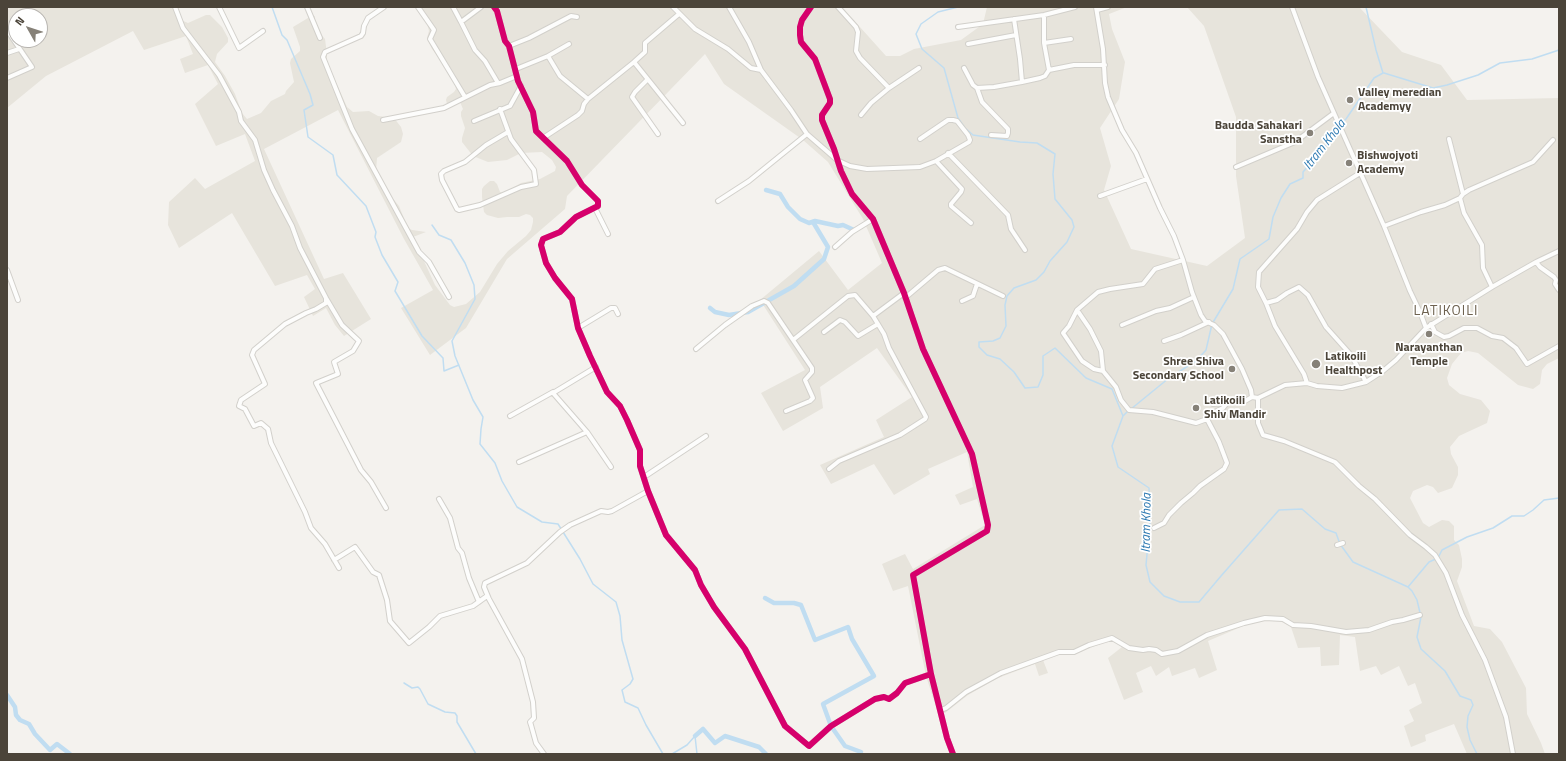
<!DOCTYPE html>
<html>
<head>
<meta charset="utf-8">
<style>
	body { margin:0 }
	#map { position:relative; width:1566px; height:761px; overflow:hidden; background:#f4f2ee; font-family:"Titillium Web",sans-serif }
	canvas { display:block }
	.frame { position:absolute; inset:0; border:8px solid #4b4439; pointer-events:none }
	.north { position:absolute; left:8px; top:8px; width:40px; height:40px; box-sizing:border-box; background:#fff; border:1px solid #b7b4b0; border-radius:50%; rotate:309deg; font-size:11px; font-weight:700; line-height:16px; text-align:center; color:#4b4439 }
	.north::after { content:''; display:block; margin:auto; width:14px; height:18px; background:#868178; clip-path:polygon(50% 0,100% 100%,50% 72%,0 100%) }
</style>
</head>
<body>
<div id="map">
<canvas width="1566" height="761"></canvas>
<div class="frame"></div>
<div class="north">N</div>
</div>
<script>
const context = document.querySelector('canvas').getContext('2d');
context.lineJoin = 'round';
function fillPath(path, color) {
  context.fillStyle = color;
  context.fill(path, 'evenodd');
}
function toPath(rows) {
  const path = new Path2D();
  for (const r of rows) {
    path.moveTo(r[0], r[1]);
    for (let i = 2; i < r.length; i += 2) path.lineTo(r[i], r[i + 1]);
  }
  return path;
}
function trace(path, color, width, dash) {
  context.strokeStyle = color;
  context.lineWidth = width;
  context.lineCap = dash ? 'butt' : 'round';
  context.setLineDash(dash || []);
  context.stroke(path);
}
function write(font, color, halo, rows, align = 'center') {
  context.font = font + ' "Titillium Web",sans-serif';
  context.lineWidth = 3.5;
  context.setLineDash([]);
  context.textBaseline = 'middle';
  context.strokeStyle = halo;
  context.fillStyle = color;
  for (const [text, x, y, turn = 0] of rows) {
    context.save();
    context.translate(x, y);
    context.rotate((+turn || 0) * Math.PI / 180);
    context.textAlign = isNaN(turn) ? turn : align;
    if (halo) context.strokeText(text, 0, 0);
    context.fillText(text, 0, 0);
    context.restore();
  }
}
fillPath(toPath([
	[7,7,176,7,181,20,188,23,206,15,210,15,222,27,228,38,228,42,217,54,215,62,225,76,235,94,242,113,247,119,261,113,271,101,285,94,286,91,294,82,290,63,291,59,300,51,300,47,293,27,308,18,315,16,315,27,325,39,327,54,327,62,347,107,353,112,369,111,378,116,394,118,401,127,403,134,401,142,377,158,376,171,386,190,399,206,408,228,412,230,426,232,413,237,435,285,450,305,454,307,466,304,480,292,497,264,508,251,526,236,531,230,533,222,533,218,530,215,526,214,519,217,507,217,498,218,487,215,484,212,482,197,482,189,484,186,490,181,494,181,497,184,500,192,504,193,521,183,540,179,555,171,556,167,552,160,542,152,521,153,507,160,488,162,473,156,462,142,462,138,465,128,461,116,461,112,463,109,460,102,447,104,446,100,447,97,454,92,456,89,454,81,451,74,432,49,427,38,429,31,427,23,416,7,842,7,886,56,900,56,914,49,961,40,983,24,987,7,1127,7,1109,14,1112,29,1125,62,1119,99,1100,128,1111,166,1104,190,1131,249,1207,266,1245,238,1236,176,1236,117,1204,26,1187,7,1359,7,1402,52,1441,65,1467,100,1559,98,1559,358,1547,364,1542,370,1540,384,1533,389,1518,385,1478,353,1468,351,1461,353,1452,364,1447,378,1449,385,1460,394,1481,400,1490,411,1487,423,1459,436,1450,447,1451,454,1458,467,1458,475,1452,488,1438,493,1433,487,1427,485,1413,491,1410,498,1423,523,1429,527,1442,520,1449,521,1454,526,1454,540,1459,545,1462,559,1462,567,1457,581,1474,626,1490,629,1502,642,1526,688,1527,714,1541,743,1545,754,1467,754,1454,724,1425,735,1426,741,1411,747,1404,726,1414,721,1409,710,1422,703,1415,683,1408,686,1399,666,1381,675,1376,666,1360,671,1355,637,1340,635,1339,665,1321,666,1320,647,1298,648,1291,627,1280,621,1264,619,1255,621,1208,641,1217,670,1199,678,1195,668,1172,676,1169,667,1156,676,1151,666,1136,673,1143,692,1124,700,1108,658,1122,647,1111,640,1074,654,1060,653,1043,660,1048,673,1039,676,1035,664,998,678,968,695,945,713,937,710,926,676,908,586,893,591,882,564,905,554,913,569,985,525,977,499,960,505,955,495,973,487,967,452,928,469,930,474,894,495,874,464,831,484,820,465,884,437,876,420,912,397,877,348,820,387,823,408,783,431,761,393,805,370,760,300,819,251,848,290,882,263,863,219,828,162,803,140,724,84,705,54,567,196,565,209,507,259,466,328,430,355,401,308,433,290,404,239,338,110,264,149,324,279,343,273,371,319,344,336,335,325,326,308,313,316,304,297,315,289,307,275,275,286,232,213,179,248,168,225,169,202,195,178,205,189,255,161,245,134,216,146,195,104,218,84,208,65,185,73,180,59,193,54,186,36,144,50,133,31,46,76,7,108],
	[16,16,40,16,40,40,16,40]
]), '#e7e4dc');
trace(toPath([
	[272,7,282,35,287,40,310,94,313,105,304,110,308,137,333,155,337,175,366,206,376,232,375,237,382,255,398,282,395,291,422,336,443,358,444,371,459,365],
	[958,7,938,12,921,24,916,34,922,49,944,68,958,118,965,128,973,135,1020,142,1037,143,1055,154,1053,174,1055,199,1072,220,1074,227,1067,242,1050,261,1044,272,1036,280,1014,288,1007,296,1005,305,1006,326,1000,338,993,341,979,342,979,347,987,355,1000,359,1014,372,1025,388,1038,387,1043,375,1043,356,1055,348,1086,378,1112,389,1123,416],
	[1384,73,1433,88,1447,85,1478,75,1500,63,1532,59,1559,50],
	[432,225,439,235,451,240,465,263,474,285,475,299,452,341,455,356,473,400,483,417,481,429,480,444,495,463,502,481,517,507,542,522,558,524,580,559,593,584,616,602,620,616,622,640,633,679,630,684,622,690,625,702,638,708,646,725,663,754],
	[1131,409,1169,378,1196,361,1206,350,1212,324,1233,289,1240,259,1269,239,1273,217,1281,198,1290,184,1303,178,1303,172,1325,147,1337,128,1346,119,1374,78,1383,73,1376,50,1366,7],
	[1128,411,1123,416,1112,446,1118,467,1149,488,1150,522,1146,565,1150,582,1164,596,1180,602,1199,602,1221,576,1279,510,1302,509,1325,529,1336,533,1340,544,1353,562,1408,587,1412,591,1417,600,1421,617,1417,637,1421,649,1445,671,1460,696,1471,700,1473,705,1468,716,1467,727,1470,740,1477,754],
	[1408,587,1429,562,1438,558,1442,550,1467,537,1493,528,1512,516,1524,516,1533,510,1544,500,1559,498],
	[404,683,412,688,418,687,420,689,428,704,445,712,455,713,457,716,457,722,476,754],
	[672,754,687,745,695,736,697,754]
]), '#c0ddf1', 1.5);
trace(toPath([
	[766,190,780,194,788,207,800,219,809,223,815,221,838,226,843,225,854,230,856,230],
	[710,308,715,312,729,315,748,312,794,286,824,259,828,247,813,222],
	[765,598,774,603,794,603,801,605,815,640,848,627,852,639,874,676,823,704,831,726,845,746,861,752,859,754],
	[7,695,15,707,16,715,20,720,29,724,35,734,50,750,57,744,70,754],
	[695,736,703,729,715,743,725,736,759,747,766,754]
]), '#c0ddf1', 4.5);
const street = toPath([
	[175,7,183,28,219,75,239,112,241,121,255,140,264,170,273,190,292,226,300,248,326,298,342,325,359,341,353,351,334,362,338,374,316,383,361,470,371,482,386,508],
	[219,7,239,48,263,31],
	[307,7,320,38],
	[384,7,368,18,364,26,363,33,361,36,325,52,323,57,352,129,419,252,429,262,449,297],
	[418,7,434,30,430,39,465,97],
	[453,7,461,22,481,7],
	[494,7,497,11,505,41,509,46,518,81,533,112,536,131,567,161,582,185,598,201,598,206,576,217,560,232,543,239,541,245,546,263,555,278,572,299,578,328,590,356,607,392,620,406,627,420,640,450,640,466,648,491,666,535,695,570,701,585,714,607,745,649,785,726,809,746,831,726,875,699,884,697,889,699,897,693,905,683,931,674],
	[673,7,695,29,728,49,751,68,761,70],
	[729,7,749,42,761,70,791,110,807,134,837,160,850,166,867,169,920,167,936,161,969,142,970,140,968,135,957,121,953,120,948,120,920,139],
	[811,7,802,20,800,27,800,35,801,42,815,59,830,99,830,103,822,115,822,120,834,149,841,171,852,194,873,219,904,293,923,349,972,454,988,525,987,531,913,575,931,674,947,738,953,754],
	[838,7,856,27,858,32,856,51,860,58,889,88,871,103,861,115],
	[1096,7,1103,49,1105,83,1108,97,1122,130,1136,153,1160,208,1174,236,1183,260,1192,292,1201,315,1205,321,1214,325,1223,334,1242,369,1251,390,1252,397],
	[1292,7,1318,77,1384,226,1410,291,1420,312,1426,328],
	[1097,10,1108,7],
	[1044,15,1044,43,1049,70,1074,65,1105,65],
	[461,22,475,50,485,61,498,83],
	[958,27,1044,15,1075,7],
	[7,30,32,67,7,78],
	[1044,43,1071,39],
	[968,44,1016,35],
	[509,46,529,38,571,16,577,17],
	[7,53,19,49],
	[548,56,569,44],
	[634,62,645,52,645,43,679,14],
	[964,68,973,85,977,88,994,87,1022,82,1020,59,1014,19],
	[516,69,548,56,560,76,588,99,634,62,683,123],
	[647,80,635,92,632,97,658,134],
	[1022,82,1040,78,1045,76,1049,70],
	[889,88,919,68],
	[977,88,982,102,1008,129,1008,133,1007,136,991,135],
	[500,109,511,139,534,170,536,184,521,187,480,205,459,210,457,209,442,180,441,174,444,171,465,162,486,145,508,132],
	[383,120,444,108,490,85,500,83,517,76],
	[474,121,510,106,521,86],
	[543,138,578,115,582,111,584,104,588,99],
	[1449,139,1463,194],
	[948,153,1008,215,1011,229,1025,250],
	[936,161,962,189,961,192,951,204,951,206,971,223],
	[1236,167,1295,142,1334,113],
	[1100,196,1147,179],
	[1460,198,1464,213,1482,245,1483,268,1492,287],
	[718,201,749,181,807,134],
	[595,208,608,234],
	[1384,226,1421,212,1445,205,1460,198,1463,194,1469,190,1533,162,1553,140],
	[835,247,852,232,873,219],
	[1183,260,1155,269,1143,284,1110,289,1098,292,1077,310,1069,326,1063,333,1082,361,1094,369,1103,371,1116,387,1121,400,1129,410,1153,412,1196,423,1207,419,1213,413,1223,408,1227,403],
	[1536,262,1540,267,1554,277,1556,280,1555,284,1559,290],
	[7,270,18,300],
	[326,298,326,303,316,309,306,313,285,324,254,350,252,355,265,384,241,400,239,406,245,409,254,426,261,423,268,429,271,443,305,512,311,528,325,544,339,568],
	[905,298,938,270,945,268,1003,296],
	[962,301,973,296,977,284],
	[1266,303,1277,300,1287,293,1299,287,1308,295,1326,327,1351,355,1366,382],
	[1077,310,1090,329,1101,351,1103,371],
	[873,316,904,293],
	[1431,324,1435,332,1444,337,1449,336,1464,328,1477,328,1492,336,1503,338,1516,348,1527,364,1559,346],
	[1122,325,1156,311,1170,308,1194,297],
	[578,328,611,308,615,308,618,314],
	[824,332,840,320,845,322,858,336,878,324],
	[1164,341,1181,335,1209,322],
	[696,349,725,325,752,306,764,301,768,303,793,340],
	[1307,383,1304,374,1275,326,1266,303,1258,287,1259,272,1297,229,1307,212,1317,200,1360,173],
	[1258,398,1258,423,1263,435,1284,441,1335,462,1359,486,1375,499,1410,535,1426,547,1435,555,1446,573,1462,615,1485,660,1506,717,1513,754],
	[1213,404,1245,401,1252,397,1258,398,1285,385,1307,383,1317,386,1342,388,1366,382,1383,371,1396,360,1426,328,1492,287,1536,262,1559,251],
	[786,411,810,401,813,398,805,380,812,372,812,368,793,340,848,296,855,295,873,316,884,334,889,348,926,417,925,419,900,435,839,461,829,469],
	[510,416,553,392],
	[587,432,611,467],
	[519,462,587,432,553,393,596,367],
	[644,477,706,436],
	[439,499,450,518,458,548,462,553,469,578,479,602],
	[1154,528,1164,523,1169,515,1181,503,1193,493,1200,486,1224,469,1227,463,1219,442,1207,419],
	[1337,545,1343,543],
	[334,560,355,547,373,572,379,575,387,600,390,621,409,643,429,627,440,616,473,606,487,596],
	[941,710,946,708,966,692,1001,673,1059,652,1074,652,1089,645,1112,638,1129,648,1143,650,1149,649,1156,650,1162,654,1178,651,1207,635,1244,623,1265,618,1283,619,1293,625,1311,626,1346,632,1369,630,1392,622,1403,620,1420,615],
	[544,754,536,743,531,725,530,722,534,718,533,702,522,659,489,599,484,587,485,583,527,563,560,532,570,525,601,511,608,512,612,511,648,491]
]);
trace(street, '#d2d0cb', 6);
trace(street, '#fdfdfc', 4);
trace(toPath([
	[494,7,497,11,505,41,509,46,518,81,533,112,536,131,567,161,582,185,598,201,598,206,576,217,560,232,543,239,541,245,546,263,555,278,572,299,578,328,590,356,607,392,620,406,627,420,640,450,640,466,648,491,666,535,695,570,701,585,714,607,745,649,785,726,809,746,831,726,875,699,884,697,889,699,897,693,905,683,931,674],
	[811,7,802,20,800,27,800,35,801,42,815,59,830,99,830,103,822,115,822,120,834,149,841,171,852,194,873,219,904,293,923,349,972,454,988,525,987,531,913,575,931,674,947,738,953,754]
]), '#d6006c', 6);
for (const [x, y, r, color] of [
	[1350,100,4,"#868178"],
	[1310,133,4,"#868178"],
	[1349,163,4,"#868178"],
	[1429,334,4,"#868178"],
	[1316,364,5,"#868178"],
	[1232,369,4,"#868178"],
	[1196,408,4,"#868178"]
]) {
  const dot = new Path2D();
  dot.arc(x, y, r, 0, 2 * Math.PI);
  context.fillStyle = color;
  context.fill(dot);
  trace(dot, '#fff', 1.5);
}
write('bold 12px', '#4b4439', '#fff', [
	["Valley meredian",1358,93],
	["Academyy",1358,107],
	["Baudda Sahakari",1302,126,"right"],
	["Sanstha",1302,140,"right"],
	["Bishwojyoti",1357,156],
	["Academy",1357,170],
	["Narayanthan",1429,348,"center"],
	["Temple",1429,362,"center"],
	["Latikoili",1325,357],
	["Healthpost",1325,371],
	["Shree Shiva",1224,362,"right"],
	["Secondary School",1224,376,"right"],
	["Latikoili",1204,401],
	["Shiv Mandir",1204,415]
], 'left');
write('italic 13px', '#2e7ab2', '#fff', [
	["Itram Khola",1325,145,-52],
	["Itram Khola",1147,523,-89]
]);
context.letterSpacing = '1px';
write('14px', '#6e6250', '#fff', [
	["LATIKOILI",1446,312]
]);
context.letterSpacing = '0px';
</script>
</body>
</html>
